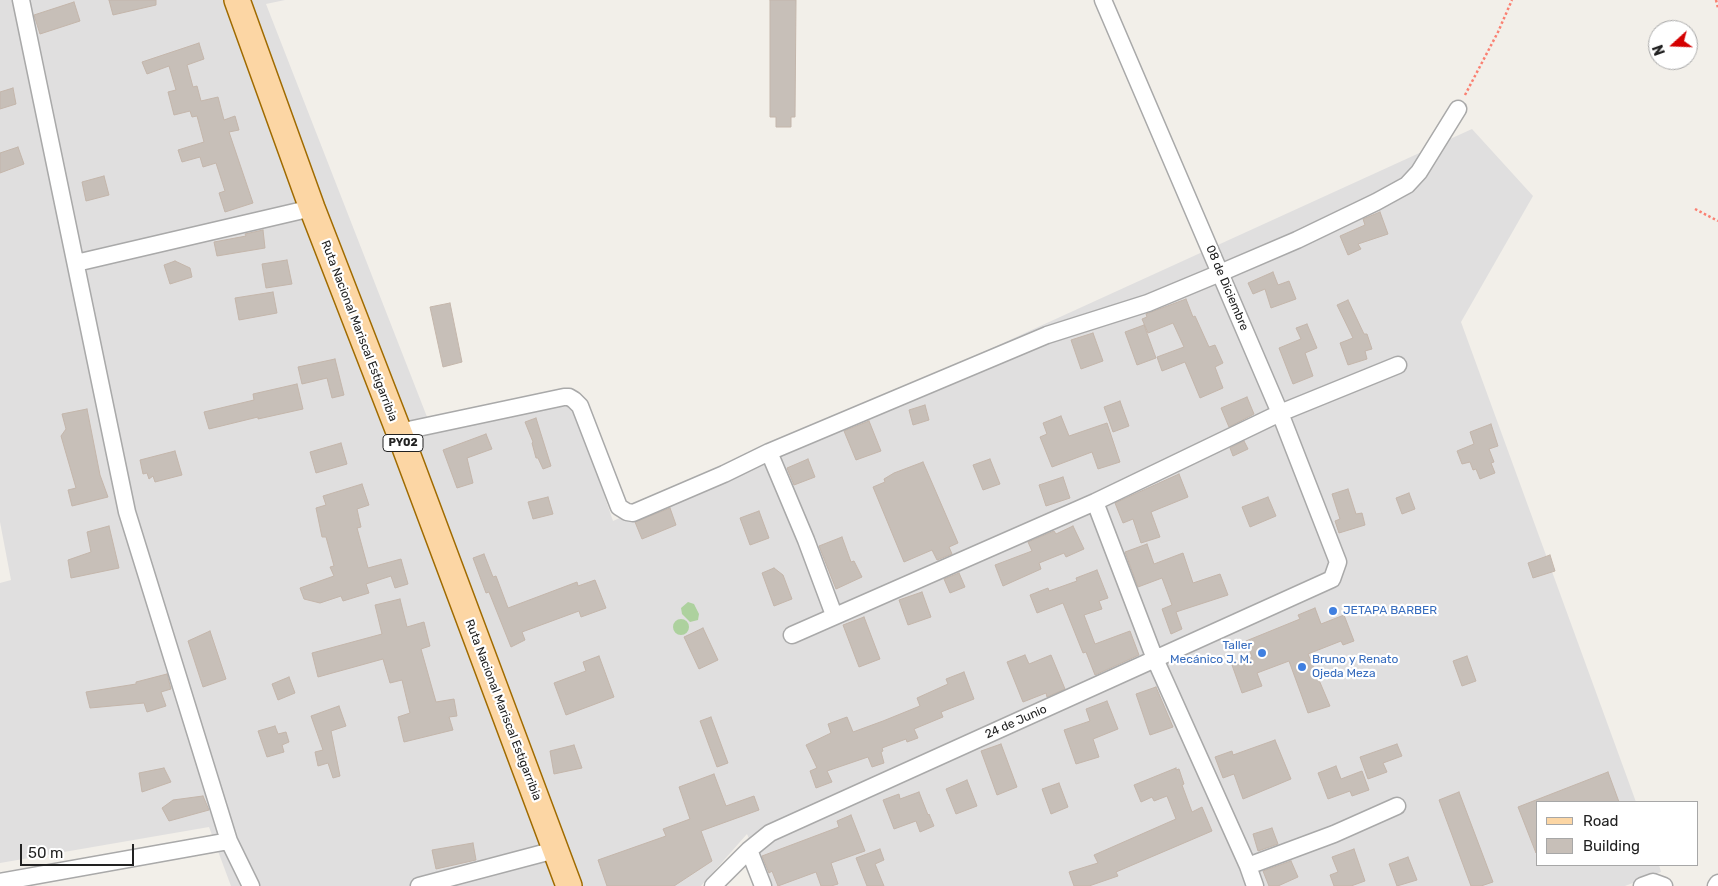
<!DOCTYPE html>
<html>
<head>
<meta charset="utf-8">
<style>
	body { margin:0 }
	#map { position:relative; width:1718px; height:886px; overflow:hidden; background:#f2efe9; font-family:Rubik,sans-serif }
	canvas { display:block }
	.legend { position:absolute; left:1536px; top:801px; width:162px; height:65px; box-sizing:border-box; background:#fff; border:1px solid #a7a7a7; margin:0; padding:6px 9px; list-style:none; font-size:15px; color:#222 }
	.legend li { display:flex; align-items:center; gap:10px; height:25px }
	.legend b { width:25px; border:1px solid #a7a7a7 }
	.north { position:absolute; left:1648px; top:20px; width:50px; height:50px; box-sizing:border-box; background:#fff; border:1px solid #a7a7a7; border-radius:50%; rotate:250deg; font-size:14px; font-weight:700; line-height:20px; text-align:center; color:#222 }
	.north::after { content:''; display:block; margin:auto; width:18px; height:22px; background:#d40000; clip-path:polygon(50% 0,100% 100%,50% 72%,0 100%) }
	.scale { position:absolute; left:20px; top:844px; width:114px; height:22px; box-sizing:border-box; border:2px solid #222; border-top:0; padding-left:6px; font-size:15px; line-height:18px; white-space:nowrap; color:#222; -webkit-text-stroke:4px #fff; paint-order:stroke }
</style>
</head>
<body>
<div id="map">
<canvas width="1718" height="886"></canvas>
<ul class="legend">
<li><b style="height:6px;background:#fcd6a4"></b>Road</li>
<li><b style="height:14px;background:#c7bfb8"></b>Building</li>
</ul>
<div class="north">N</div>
<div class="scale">50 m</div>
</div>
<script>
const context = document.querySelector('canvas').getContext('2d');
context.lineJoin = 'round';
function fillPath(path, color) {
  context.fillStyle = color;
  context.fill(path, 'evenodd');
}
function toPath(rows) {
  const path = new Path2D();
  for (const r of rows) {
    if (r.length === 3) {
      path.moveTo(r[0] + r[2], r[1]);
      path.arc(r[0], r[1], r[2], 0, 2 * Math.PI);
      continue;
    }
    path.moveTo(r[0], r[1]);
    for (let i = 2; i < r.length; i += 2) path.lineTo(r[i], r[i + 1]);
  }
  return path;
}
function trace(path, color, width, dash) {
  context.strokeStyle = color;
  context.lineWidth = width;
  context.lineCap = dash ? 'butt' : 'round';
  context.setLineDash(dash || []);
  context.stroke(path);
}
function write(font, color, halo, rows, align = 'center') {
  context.font = font + ' Rubik,sans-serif';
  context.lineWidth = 4.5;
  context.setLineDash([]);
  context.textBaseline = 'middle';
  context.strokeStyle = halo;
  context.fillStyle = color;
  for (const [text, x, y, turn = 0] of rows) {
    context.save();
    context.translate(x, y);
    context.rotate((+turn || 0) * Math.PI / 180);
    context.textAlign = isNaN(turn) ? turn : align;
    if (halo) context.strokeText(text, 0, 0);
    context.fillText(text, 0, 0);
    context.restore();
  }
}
fillPath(toPath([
	[0,0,285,0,266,4,429,422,572,400,613,521,1472,129,1533,196,1461,322,1636,802,1537,802,1537,865,1659,865,1661,872,1625,886,769,886,747,834,701,886,231,886,209,827,0,863,0,583,11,580,0,522]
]), '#e0dfdf');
fillPath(toPath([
	[688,602,694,604,699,614,698,620,690,622,682,614,681,608],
	[681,627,8]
]), '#add19e');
const building = toPath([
	[109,0,156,0,156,5,113,15,109,0],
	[770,0,796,0,795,117,791,117,791,127,776,127,776,117,770,117,770,0],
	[74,2,80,21,40,34,34,15,74,2],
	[199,43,204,59,187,65,193,87,197,86,201,101,218,97,224,120,235,116,239,130,229,132,253,203,225,212,219,193,225,191,216,163,203,167,200,157,182,162,178,150,204,142,197,116,192,117,190,111,174,115,168,92,176,90,169,66,147,74,142,62,199,43],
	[13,88,16,104,0,109,0,92,13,88],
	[18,147,24,164,0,173,0,153,18,147],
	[104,176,109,195,86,201,82,182,104,176],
	[1380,212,1388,234,1358,244,1361,249,1348,255,1340,236,1365,225,1363,219,1380,212],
	[263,230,265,248,217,256,214,242,246,236,245,234,263,230],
	[287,260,292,284,266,288,262,264,287,260],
	[175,261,190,268,192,277,170,284,164,265,175,261],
	[1273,272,1278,285,1289,281,1296,299,1271,308,1265,289,1253,294,1248,283,1273,272],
	[273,292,277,313,239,320,235,298,273,292],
	[1186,299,1193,317,1195,316,1209,347,1215,345,1223,363,1215,367,1223,388,1200,398,1185,362,1162,371,1157,357,1184,347,1173,323,1148,333,1142,319,1147,317,1146,314,1186,299],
	[1348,300,1364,334,1367,334,1372,349,1365,351,1367,359,1348,365,1340,343,1353,338,1337,305,1348,300],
	[450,303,462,362,443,367,430,307,450,303],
	[1307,324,1317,348,1305,353,1313,376,1293,384,1279,348,1301,339,1296,328,1307,324],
	[1144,325,1156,358,1137,365,1125,332,1144,325],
	[1093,333,1103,361,1081,369,1071,340,1093,333],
	[335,359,344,395,332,398,327,378,302,384,298,367,335,359],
	[297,384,303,409,258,419,258,417,209,429,204,412,254,400,253,394,297,384],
	[1247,397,1254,414,1229,427,1221,408,1247,397],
	[1120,401,1129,426,1113,432,1104,407,1120,401],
	[925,405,929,420,913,425,909,410,925,405],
	[87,409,100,475,108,497,72,506,68,490,76,488,61,436,66,429,62,414,87,409],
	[1061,416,1069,436,1107,423,1120,462,1098,469,1092,452,1052,467,1040,437,1047,434,1043,423,1061,416],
	[536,418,551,466,543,469,538,458,536,458,532,443,533,442,525,422,536,418],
	[869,421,881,451,856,460,844,431,869,421],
	[1491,424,1498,446,1489,449,1494,462,1491,463,1495,473,1480,479,1476,469,1473,470,1470,462,1462,464,1457,451,1474,444,1470,432,1491,424],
	[486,434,492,449,467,458,473,483,457,488,443,450,486,434],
	[1244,441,1248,449,1233,456,1230,448,1244,441],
	[341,443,347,464,316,473,310,452,341,443],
	[175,451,182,475,155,482,153,476,149,479,147,473,143,474,140,460,175,451],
	[808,459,815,477,794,485,787,468,808,459],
	[990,459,1000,484,983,490,973,465,990,459],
	[923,462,958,543,949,547,952,554,937,560,932,550,904,562,873,487,885,482,884,479,894,473,923,462],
	[1179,474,1188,497,1151,512,1160,537,1141,543,1133,519,1123,523,1115,503,1179,474],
	[1063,477,1070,498,1046,506,1039,485,1063,477],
	[362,484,369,505,357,509,361,527,357,528,368,568,401,559,408,584,395,588,391,576,366,584,369,593,343,601,341,596,320,603,304,599,300,588,334,576,330,567,334,566,326,537,322,537,316,508,326,505,323,496,362,484],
	[1348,489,1356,514,1362,513,1365,525,1339,533,1335,521,1340,519,1332,494,1348,489],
	[1409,493,1415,509,1402,514,1396,498,1409,493],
	[548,497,553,514,533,519,528,502,548,497],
	[1268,497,1276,516,1250,527,1242,507,1268,497],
	[670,508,676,525,642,539,635,522,670,508],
	[759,511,769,538,750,545,740,518,759,511],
	[109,526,119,568,71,578,68,560,91,552,87,532,109,526],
	[1073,526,1084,549,1066,557,1064,553,1039,563,1041,569,1003,586,995,565,1032,551,1028,542,1054,531,1056,534,1073,526],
	[842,537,851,562,854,561,862,577,836,589,819,546,842,537],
	[1147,544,1154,564,1183,553,1193,583,1220,574,1228,595,1176,612,1182,629,1171,634,1162,609,1172,605,1162,578,1138,587,1125,552,1147,544],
	[484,554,493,577,496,576,508,608,577,582,578,586,595,580,606,608,581,617,579,611,522,632,525,640,511,647,489,592,486,593,473,558,484,554],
	[1550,555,1555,571,1533,578,1528,563,1550,555],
	[774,568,783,575,792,599,774,606,762,573,774,568],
	[1097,570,1108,598,1099,601,1102,609,1084,615,1095,644,1130,631,1139,655,1095,675,1086,652,1083,653,1063,603,1037,613,1030,595,1048,588,1049,591,1077,581,1076,578,1097,570],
	[959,573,965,587,950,593,944,579,959,573],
	[922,592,931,617,908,625,899,600,922,592],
	[400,599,407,627,424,622,430,646,421,649,436,702,454,699,457,716,449,717,453,730,404,742,398,717,410,713,402,680,390,683,383,659,318,677,312,653,382,634,375,605,400,599],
	[1315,608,1321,624,1344,615,1354,641,1343,645,1341,641,1308,654,1330,706,1308,713,1289,661,1257,673,1262,686,1242,693,1232,665,1252,657,1246,641,1300,619,1298,615,1315,608],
	[864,617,880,659,859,667,843,625,864,617],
	[703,628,718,660,699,669,684,637,703,628],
	[210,631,226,679,203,687,188,641,210,631],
	[1025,655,1029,664,1051,655,1065,689,1047,697,1046,693,1023,702,1007,662,1025,655],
	[599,656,614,697,566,715,554,683,586,671,583,662,599,656],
	[1467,656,1476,681,1462,686,1453,661,1467,656],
	[964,672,974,699,941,712,943,717,914,729,918,738,907,742,906,739,882,748,883,751,881,752,884,763,872,767,868,757,827,771,832,782,816,788,810,771,817,768,806,745,831,733,828,724,847,717,853,732,883,721,920,706,917,698,948,684,946,679,964,672],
	[167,674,171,689,161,692,166,706,147,712,144,703,90,708,86,692,136,684,136,682,167,674],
	[289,677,295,693,278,700,272,684,289,677],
	[1156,687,1173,727,1150,735,1136,694,1156,687],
	[1107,701,1118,729,1093,739,1099,757,1076,764,1064,730,1090,721,1086,709,1107,701],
	[339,706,346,726,331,731,340,776,333,778,328,763,318,766,315,752,323,750,311,716,339,706],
	[711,717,728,763,717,767,700,721,711,717],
	[275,726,278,734,286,732,289,742,282,745,284,752,267,757,258,731,275,726],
	[1275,740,1291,779,1243,799,1234,774,1223,778,1215,757,1232,751,1233,755,1275,740],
	[1001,744,1017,787,997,795,981,751,1001,744],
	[1397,744,1402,756,1383,763,1387,772,1368,779,1360,757,1397,744],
	[574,745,582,768,554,774,550,751,574,745],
	[1336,766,1341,779,1362,771,1369,790,1352,796,1350,791,1328,799,1318,773,1336,766],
	[164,768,171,782,142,792,139,773,164,768],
	[1176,768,1176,770,1179,769,1184,784,1182,785,1192,812,1202,807,1212,831,1116,872,1118,876,1089,886,1074,886,1069,872,1098,863,1094,855,1176,819,1167,796,1154,801,1152,797,1141,802,1134,785,1176,768],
	[1608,772,1619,802,1537,802,1536,853,1518,807,1608,772],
	[714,774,726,806,754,796,759,810,701,831,712,861,674,886,607,886,598,860,666,836,663,829,690,819,679,787,714,774],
	[967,780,977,806,956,814,946,789,967,780],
	[1059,783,1068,807,1051,814,1042,789,1059,783],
	[919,792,928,815,929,814,934,826,920,832,916,821,894,829,883,800,899,794,900,799,919,792],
	[1459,792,1493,882,1481,886,1471,886,1439,800,1459,792],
	[203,796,209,810,169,821,162,808,173,800,203,796],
	[851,815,865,851,831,863,838,884,831,886,821,886,816,872,778,886,772,871,769,873,762,856,839,827,837,821,851,815],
	[1272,828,1278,844,1258,851,1253,834,1272,828],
	[473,843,476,860,436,869,432,850,473,843],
	[880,849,884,860,875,864,884,886,867,886,856,858,880,849],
	[1354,849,1365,881,1351,886,1334,886,1330,875,1338,872,1332,857,1354,849],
	[1408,857,1417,880,1397,886,1389,864,1408,857],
	[1291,861,1298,877,1278,886,1269,886,1263,871,1291,861]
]);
fillPath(building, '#c7bfb8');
trace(building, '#c4b6ab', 1);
const minor = toPath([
	[21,0,127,512,229,841,251,886],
	[76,263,312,208],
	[399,432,564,397,569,397,574,400,580,406,619,507,627,512,633,513,724,474,769,452,1047,335,1148,303,1220,273,1297,240,1376,202,1407,185,1419,172,1458,109],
	[769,452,806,540,834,615],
	[1095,502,1155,659,1248,866,1255,886],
	[792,635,1095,502,1280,413,1398,365],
	[749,850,763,886],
	[1248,866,1334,834,1397,806],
	[0,882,229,841],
	[419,886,555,850],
	[713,886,749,850,770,833,1332,579,1338,562,1280,413,1103,0],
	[1642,886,1653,882,1664,886],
	[1716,886,1718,883]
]);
const primary = toPath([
	[237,0,312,208,404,445,569,886]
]);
trace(minor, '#a9a9a9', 19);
trace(primary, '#a06b00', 28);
trace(toPath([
	[1716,0,1718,8],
	[1465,95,1498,32,1512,0],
	[1695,209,1718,221]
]), '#fa8072', 2.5, [2.5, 2.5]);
trace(minor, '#fff', 16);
trace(primary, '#fcd6a4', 25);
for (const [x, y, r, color] of [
	[1333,611,5,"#3f7fe0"],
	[1262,653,5,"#3f7fe0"],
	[1302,667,5,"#3f7fe0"]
]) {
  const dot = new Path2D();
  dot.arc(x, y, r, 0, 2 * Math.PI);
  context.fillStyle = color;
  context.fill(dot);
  trace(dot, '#fff', 2);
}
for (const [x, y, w] of [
	[403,443,40]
]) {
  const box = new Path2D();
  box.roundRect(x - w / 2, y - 8.5, w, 17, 4);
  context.fillStyle = '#fff';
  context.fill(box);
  trace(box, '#222', 1);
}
write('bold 11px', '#222', null, [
	["PY02",403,443]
]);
write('12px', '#222', '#fff', [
	["08 de Diciembre",1227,288,67],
	["Ruta Nacional Mariscal Estigarribia",359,331,69],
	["Ruta Nacional Mariscal Estigarribia",503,710,69],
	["24 de Junio",1016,722,-24]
]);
write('12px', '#366cbe', '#fff', [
	["JETAPA BARBER",1343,611],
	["Taller",1252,646,"right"],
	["Mecánico J. M.",1252,660,"right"],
	["Bruno y Renato",1312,660],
	["Ojeda Meza",1312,674]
], 'left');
</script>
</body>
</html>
